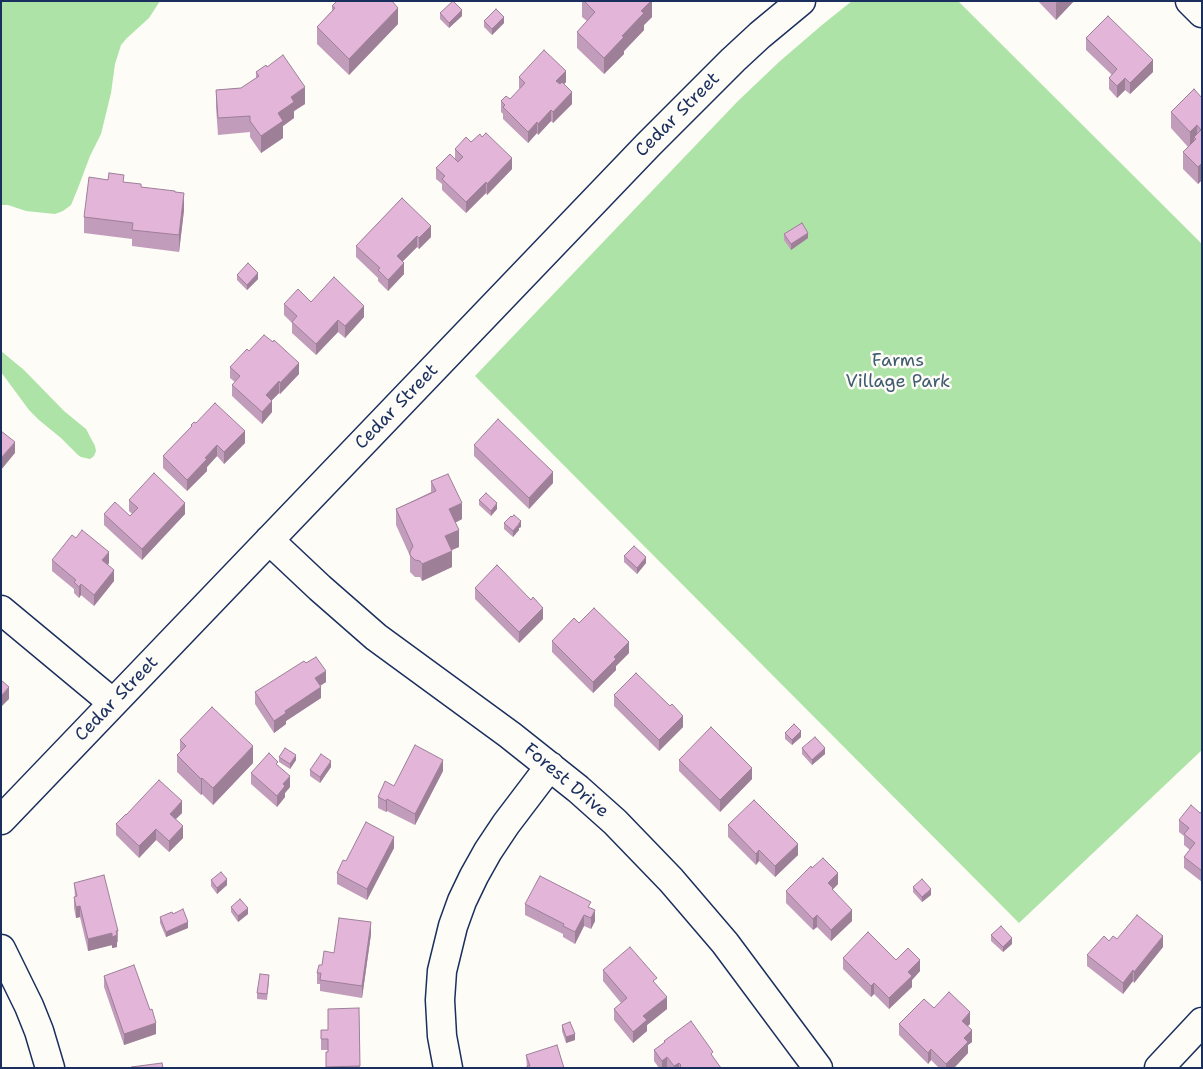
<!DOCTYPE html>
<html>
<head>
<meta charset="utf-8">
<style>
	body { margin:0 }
	#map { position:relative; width:1203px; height:1069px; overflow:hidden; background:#fdfcf7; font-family:"Shantell Sans",sans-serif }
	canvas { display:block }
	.frame { position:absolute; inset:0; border:2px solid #1b2f5e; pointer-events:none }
</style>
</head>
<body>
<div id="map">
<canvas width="1203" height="1069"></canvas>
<div class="frame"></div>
</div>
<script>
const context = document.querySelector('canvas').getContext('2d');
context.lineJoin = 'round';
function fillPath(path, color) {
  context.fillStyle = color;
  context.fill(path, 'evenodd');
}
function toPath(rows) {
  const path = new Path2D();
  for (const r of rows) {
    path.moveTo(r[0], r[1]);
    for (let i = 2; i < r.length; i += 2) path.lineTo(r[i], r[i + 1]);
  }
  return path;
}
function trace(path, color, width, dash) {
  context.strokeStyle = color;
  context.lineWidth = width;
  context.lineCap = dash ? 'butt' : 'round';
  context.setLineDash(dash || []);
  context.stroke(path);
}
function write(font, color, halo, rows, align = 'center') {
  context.font = font + ' "Shantell Sans",sans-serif';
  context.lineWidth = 5;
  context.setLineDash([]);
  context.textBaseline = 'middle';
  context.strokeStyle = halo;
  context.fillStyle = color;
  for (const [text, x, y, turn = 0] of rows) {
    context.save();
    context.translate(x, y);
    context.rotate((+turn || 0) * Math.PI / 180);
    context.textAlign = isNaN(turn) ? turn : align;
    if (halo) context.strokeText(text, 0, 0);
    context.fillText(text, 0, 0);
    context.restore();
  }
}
fillPath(toPath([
	[1,1,160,1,149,18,127,38,121,45,115,64,111,93,101,134,90,156,78,188,71,205,63,211,55,214,26,211,8,205,1,205],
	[852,1,958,1,1202,244,1202,750,1019,923,475,376,738,101,779,62,822,25],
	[1,351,24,370,64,411,86,429,95,446,96,451,94,456,90,459,81,457,78,455,61,438,39,420,29,410,1,372]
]), '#ade3a6');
const minor = toPath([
	[1190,1,1202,13],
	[269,540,320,588,376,637,510,735,578,789,615,822,671,880,725,943,818,1068],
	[1,610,113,703],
	[1,820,648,145,733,60,760,35,801,1],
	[1,949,29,1006,39,1031,50,1068],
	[448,1068,442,1036,440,1000,442,971,453,926,462,901,474,876,488,851,506,824,550,766],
	[1159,1068,1202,1022]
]);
trace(minor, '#1b2f5e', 31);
trace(minor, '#fdfcf7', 28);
fillPath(toPath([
	[582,1,652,1,652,17,644,25,644,30,624,51,624,54,604,74,577,48,577,32,587,21,582,17],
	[1038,1,1074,1,1056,20],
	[332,6,398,24,349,75,317,44,317,27,332,11],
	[440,13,462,16,449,28,440,19],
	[484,21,504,23,492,35,484,27],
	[1086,38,1153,72,1130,94,1125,90,1117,98,1109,89,1109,78,1112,75,1086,50],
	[256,72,305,104,294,111,294,118,283,126,283,138,261,153,250,137,250,132,218,135,216,107,216,90,241,88,256,78],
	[519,77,566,82,564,84,572,104,553,123,551,121,538,135,537,133,528,143,503,119,503,114,501,112,501,101,510,99,520,89,519,88],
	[1202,98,1202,180,1198,184,1183,169,1183,152,1188,147,1171,128,1171,112],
	[471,142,512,169,487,195,486,193,466,213,442,190,442,184,436,179,436,168,455,159,455,149],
	[124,182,141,187,175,192,184,210,179,252,132,246,132,239,84,233,84,217],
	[402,198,431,237,419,249,417,247,403,261,404,274,388,291,378,281,378,278,356,257,356,246],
	[784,234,808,238,791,250,784,240],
	[237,275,258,279,247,290,237,280],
	[311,302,364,317,345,338,338,332,316,355,292,333,292,323,284,315,284,304],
	[249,351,299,374,280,394,279,393,272,400,272,412,262,424,232,396,232,385,235,382,230,378,230,367],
	[196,423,245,443,224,464,217,456,207,467,207,471,187,491,163,468,163,456,191,427,191,425],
	[474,445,553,483,529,509,474,456],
	[431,481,462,519,455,523,459,547,451,550,452,567,422,581,420,577,415,577,410,572,410,556,396,525,396,509,431,492],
	[129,500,185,514,142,560,104,525,104,514,130,516,132,514,129,511],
	[479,500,497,509,491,516,479,505],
	[504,523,521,527,519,528,519,530,513,537,504,529],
	[624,556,646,563,637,574,624,562],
	[52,560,109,563,108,565,114,581,94,606,81,595,79,598,74,593,74,589,52,571],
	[475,588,543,619,519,643,475,599],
	[579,623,629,653,616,666,616,670,593,693,552,652,552,641],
	[306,663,326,682,320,686,321,698,286,721,286,724,274,733,255,704,255,692],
	[614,695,683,727,659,751,614,706],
	[785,733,801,737,792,745,785,739],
	[180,740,253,763,213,805,202,794,201,795,177,772,177,755,180,752],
	[802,748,825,754,812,765,802,754],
	[279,757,296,760,290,769,279,762],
	[679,760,752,779,720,812,679,771],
	[278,765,290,787,285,793,285,797,277,807,251,784,251,773],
	[331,767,320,783,310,776,310,770],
	[443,771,415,825,387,811,386,812,378,808,378,797,394,786],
	[1202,812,1202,882,1184,868,1184,857,1190,850,1184,845,1184,836,1179,832,1179,820,1200,813],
	[182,813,175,819,183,838,169,852,156,840,139,858,116,835,116,824,126,815],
	[728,825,798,855,775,877,759,861,756,865,728,837],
	[394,848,367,900,337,884,337,873,346,861],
	[812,868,838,884,833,889,833,891,852,921,831,941,817,927,813,930,786,903,786,891],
	[211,880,227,885,217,894,211,886],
	[74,883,118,931,118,942,117,942,117,947,112,948,112,945,88,951,80,917,76,918,74,908,74,897,75,897],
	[913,887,931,895,922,902,913,892],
	[525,904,591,908,595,921,591,929,584,926,575,944,563,937,563,934,525,915],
	[231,907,248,914,238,922,231,912],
	[160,917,188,928,166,937,160,923],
	[371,934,362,998,320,991,320,984,317,984,317,973,322,965,334,953],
	[991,935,1012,944,1003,952,991,941],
	[1117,939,1163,947,1134,983,1133,981,1123,994,1087,966,1087,955,1109,941],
	[843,958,896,960,920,971,912,980,912,987,889,1009,874,994,871,997,843,969],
	[603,970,657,985,667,1009,647,1025,647,1031,633,1043,614,1020,614,1009,621,1003,603,981],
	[104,976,150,1010,156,1034,124,1045,104,987],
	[269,981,267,1000,257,999,257,993],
	[359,1008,360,1068,326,1068,326,1052,328,1052,328,1050,321,1050,321,1030,328,1030],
	[934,1008,970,1024,967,1026,972,1042,968,1045,968,1053,954,1068,939,1068,931,1060,928,1064,899,1035,899,1024],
	[562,1025,575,1040,566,1043,562,1031],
	[664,1041,713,1058,721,1068,659,1068,654,1061,654,1050,664,1043],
	[526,1055,564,1068,527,1068]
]), '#c29cbb');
fillPath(toPath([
	[651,1,652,1,652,17,644,25,644,30,624,51,624,54,604,74,604,58,641,11],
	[1058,1,1074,1,1056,20,1056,3],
	[398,8,398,24,349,75,349,59],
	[462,10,462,16,449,28,449,23],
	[504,17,504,23,492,35,492,29],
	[1153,60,1153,72,1130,94,1130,83],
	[566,71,566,82,556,92,556,81],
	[1125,78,1125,90,1117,98,1117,86],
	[305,87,305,104,294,111,294,118,283,126,283,138,261,153,261,136,291,97],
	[572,92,572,104,553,123,553,112],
	[551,110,551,121,538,135,538,124],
	[537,122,537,133,528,143,528,132],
	[1197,125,1197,142,1196,139,1194,137,1194,144,1190,148,1190,132],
	[512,158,512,169,487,195,487,184],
	[1202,163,1202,180,1198,184,1198,167],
	[486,182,486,193,466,213,466,202],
	[184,193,184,210,179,252,179,235],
	[431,226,431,237,419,249,419,238],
	[808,233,808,238,791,250,791,244],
	[417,236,417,247,397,267,397,256],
	[404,263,404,274,388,291,388,280],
	[258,273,258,279,247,290,247,285],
	[364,306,364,317,345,338,345,326],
	[338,320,338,332,316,355,316,344],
	[299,363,299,374,280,394,280,383],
	[279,381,279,393,266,406,266,395],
	[272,401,272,412,262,424,262,412],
	[245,431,245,443,224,464,224,452],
	[15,442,15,453,1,470,1,458],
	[217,445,217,456,207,467,207,471,187,491,187,480,205,458],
	[553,472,553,483,529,509,529,498],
	[185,503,185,514,142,560,142,549],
	[462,503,462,519,449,526,449,509],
	[497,503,497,509,491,516,491,511],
	[521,521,521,527,519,528,519,530,513,537,513,531],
	[459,530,459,547,445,553,445,536],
	[452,551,452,567,422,581,422,564],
	[109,552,109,563,102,571,102,560],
	[646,557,646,563,637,574,637,568],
	[114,570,114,581,94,606,94,595],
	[81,584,81,595,79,598,79,587],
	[543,608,543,619,519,643,519,632],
	[629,642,629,653,616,666,616,670,593,693,593,682,614,657],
	[326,671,326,682,315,689,315,678],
	[9,687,9,699,1,707,1,696],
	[321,687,321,698,286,721,286,724,274,733,274,721,285,711],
	[683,716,683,727,659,751,659,740],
	[801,731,801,737,792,745,792,740],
	[253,746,253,763,213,805,213,788],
	[825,748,825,754,812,765,812,760],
	[296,755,296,760,290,769,290,764],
	[443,760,443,771,415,825,415,814],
	[331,761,331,767,320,783,320,777],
	[752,768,752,779,720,812,720,800],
	[290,776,290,787,285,793,285,797,277,807,277,796,283,784],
	[202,778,202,794,201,795,201,779],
	[387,799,387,811,386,812,386,801],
	[182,801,182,813,170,825,170,814],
	[183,826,183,838,169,852,169,841],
	[156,829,156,840,139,858,139,846],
	[394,837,394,848,367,900,367,889],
	[798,844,798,855,775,877,775,866],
	[759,850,759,861,756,865,756,854],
	[838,873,838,884,833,889,833,899,828,883],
	[227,879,227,885,217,894,217,888],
	[931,889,931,895,922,902,922,897],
	[80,906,80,917,76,918,76,907],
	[248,908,248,914,238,922,238,916],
	[595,910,595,921,591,929,591,918],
	[852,910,852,921,831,941,831,930],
	[584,915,584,926,575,944,575,932],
	[817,915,817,927,813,930,813,919],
	[188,922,188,928,166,937,166,932],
	[371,922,371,934,362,998,362,986],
	[112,933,112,945,88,951,88,939],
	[117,935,117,947,112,948,112,937],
	[1163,936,1163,947,1134,983,1134,972],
	[1012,938,1012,944,1003,952,1003,947],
	[920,960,920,971,912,980,912,987,889,1009,889,998,908,972],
	[1133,970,1133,981,1123,994,1123,983],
	[874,983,874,994,871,997,871,986],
	[667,997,667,1009,647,1025,647,1031,633,1043,633,1032,643,1016],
	[970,1012,970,1024,962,1032,962,1021],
	[156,1023,156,1034,124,1045,124,1034],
	[972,1030,972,1042,968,1045,968,1053,954,1068,946,1068,946,1064,964,1038],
	[575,1034,575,1040,566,1043,566,1037],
	[931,1049,931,1060,928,1064,928,1053],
	[667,1057,667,1068,662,1068,662,1061],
	[679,1063,679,1068,674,1068,674,1066]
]), '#9e7f98');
const building = toPath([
	[337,1,392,1,398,8,349,59,317,27,335,8,332,6,337,1],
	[453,1,462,10,449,23,440,13,453,1],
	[584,1,651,1,641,11,644,13,622,36,624,37,604,58,577,32,595,12,584,1],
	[496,9,504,17,492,29,484,21,496,9],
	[1108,16,1153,60,1130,83,1125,78,1117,86,1109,78,1117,69,1086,38,1108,16],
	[544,50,566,71,556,81,560,84,562,82,572,92,553,112,551,110,538,124,537,122,528,132,503,107,505,105,501,101,506,96,510,99,525,83,519,77,544,50],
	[283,55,305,87,291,97,294,102,278,113,283,121,261,136,250,121,250,116,218,118,216,90,241,88,259,76,256,72,266,65,267,67,283,55],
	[1194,89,1202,98,1202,163,1198,167,1183,152,1196,139,1194,137,1201,130,1197,125,1190,132,1171,112,1194,89],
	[486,133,512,158,487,184,486,182,466,202,442,179,445,176,436,168,450,154,458,162,463,157,455,149,466,137,471,142,480,134,482,137,486,133],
	[109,173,124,175,123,182,141,184,141,187,175,191,175,192,184,193,179,235,132,230,133,223,84,217,89,177,108,180,109,173],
	[402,198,431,226,419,238,417,236,397,256,404,263,388,280,378,270,380,268,356,246,402,198],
	[802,223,808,233,791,244,784,234,802,223],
	[248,263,258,273,247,285,237,275,248,263],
	[334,277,364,306,345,326,338,320,316,344,292,322,297,316,284,304,298,289,311,302,334,277],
	[264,335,273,342,274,340,299,363,280,383,279,381,266,395,272,401,262,412,232,385,240,376,230,367,247,349,249,351,264,335],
	[215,403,245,431,224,452,217,445,205,458,207,459,187,480,163,456,192,426,191,425,194,422,196,423,215,403],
	[498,419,553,472,529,498,474,445,498,419],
	[1,431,15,442,1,458,1,431],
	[154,473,185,503,142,549,104,514,115,502,130,516,138,508,129,500,154,473],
	[448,474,462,503,449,509,459,530,445,536,452,551,422,564,420,561,415,560,410,555,410,552,413,546,396,509,436,491,431,481,448,474],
	[486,493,497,503,491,511,479,500,486,493],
	[514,515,521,521,519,523,519,524,513,531,504,523,511,516,512,517,514,515],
	[82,530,109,552,102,560,114,570,94,595,81,584,79,587,74,582,76,580,52,560,72,535,76,538,82,530],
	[634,546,646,557,637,568,624,556,634,546],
	[497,565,531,600,533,597,543,608,519,632,475,588,497,565],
	[594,608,629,642,614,657,616,659,593,682,552,641,574,618,579,623,594,608],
	[316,657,326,671,315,678,321,687,285,711,286,713,274,721,255,692,304,661,306,663,316,657],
	[636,673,670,706,672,704,683,716,659,740,614,695,636,673],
	[1,680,9,687,1,696,1,680],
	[212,707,253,746,213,788,202,778,201,779,177,755,186,746,180,740,212,707],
	[794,724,801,731,792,740,785,733,794,724],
	[711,727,752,768,720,800,679,760,711,727],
	[815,737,825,748,812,760,802,748,815,737],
	[415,745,443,760,415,814,387,799,386,801,378,797,385,781,394,786,415,745],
	[285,748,296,755,290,764,279,757,285,748],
	[269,753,278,762,276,764,290,776,283,784,285,786,277,796,251,773,269,753],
	[321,754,331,761,320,777,310,770,321,754],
	[159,780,182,801,170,814,183,826,169,841,156,829,139,846,116,824,126,814,126,815,159,780],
	[754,800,798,844,775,866,759,850,756,854,728,825,754,800],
	[1191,805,1200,813,1202,812,1202,871,1184,857,1195,843,1184,834,1189,828,1179,820,1191,805],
	[366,822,394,837,367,889,337,873,343,860,346,861,366,822],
	[823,858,838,873,828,883,833,888,832,889,852,910,831,930,817,915,813,919,786,891,811,866,812,868,823,858],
	[221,872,227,879,217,888,211,880,221,872],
	[104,875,118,931,116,931,117,935,112,937,112,933,88,939,80,906,76,907,74,897,77,896,74,883,104,875],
	[540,876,591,902,588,907,595,910,591,918,584,915,575,932,563,926,564,924,525,904,540,876],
	[922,879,931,889,922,897,913,887,922,879],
	[240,899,248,908,238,916,231,907,240,899],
	[183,909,188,922,166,932,160,917,172,912,173,914,183,909],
	[1137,915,1163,936,1134,972,1133,970,1123,983,1087,955,1104,936,1109,941,1113,936,1117,939,1137,915],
	[339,918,371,922,362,986,320,980,321,973,317,973,319,965,322,965,324,951,334,953,339,918],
	[1001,926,1012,938,1003,947,991,935,1001,926],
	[868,932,896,960,908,948,920,960,908,972,912,976,889,998,874,983,871,986,843,958,868,932],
	[630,947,657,978,653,981,667,997,643,1016,647,1020,633,1032,614,1009,627,998,603,970,630,947],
	[134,965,150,1010,152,1009,156,1023,124,1034,104,976,134,965],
	[260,974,269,975,267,994,257,993,260,974],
	[949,992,970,1012,962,1021,972,1030,964,1038,968,1042,946,1064,931,1049,928,1053,899,1024,924,999,934,1008,949,992],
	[359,1008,360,1066,326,1067,326,1052,328,1052,328,1039,321,1039,321,1030,328,1030,328,1009,359,1008],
	[691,1021,713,1052,711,1054,721,1068,682,1068,680,1066,681,1065,679,1063,674,1066,667,1057,662,1061,654,1050,665,1042,664,1041,691,1021],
	[570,1022,575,1034,566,1037,562,1025,570,1022],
	[557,1045,564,1068,528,1068,527,1066,530,1066,526,1055,557,1045],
	[162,1063,163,1068,131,1068,131,1067,162,1063]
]);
fillPath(building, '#e2b5d9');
trace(building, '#9e7f98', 1);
write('18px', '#1b2f5e', '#fdfcf7', [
	["Cedar Street",678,115,-45],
	["Cedar Street",397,407,-46],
	["Cedar Street",117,699,-46],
	["Forest Drive",566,781,40]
]);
write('18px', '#405c70', '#fdfcf7', [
	["Farms",898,361],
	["Village Park",898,382]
]);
</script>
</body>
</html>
